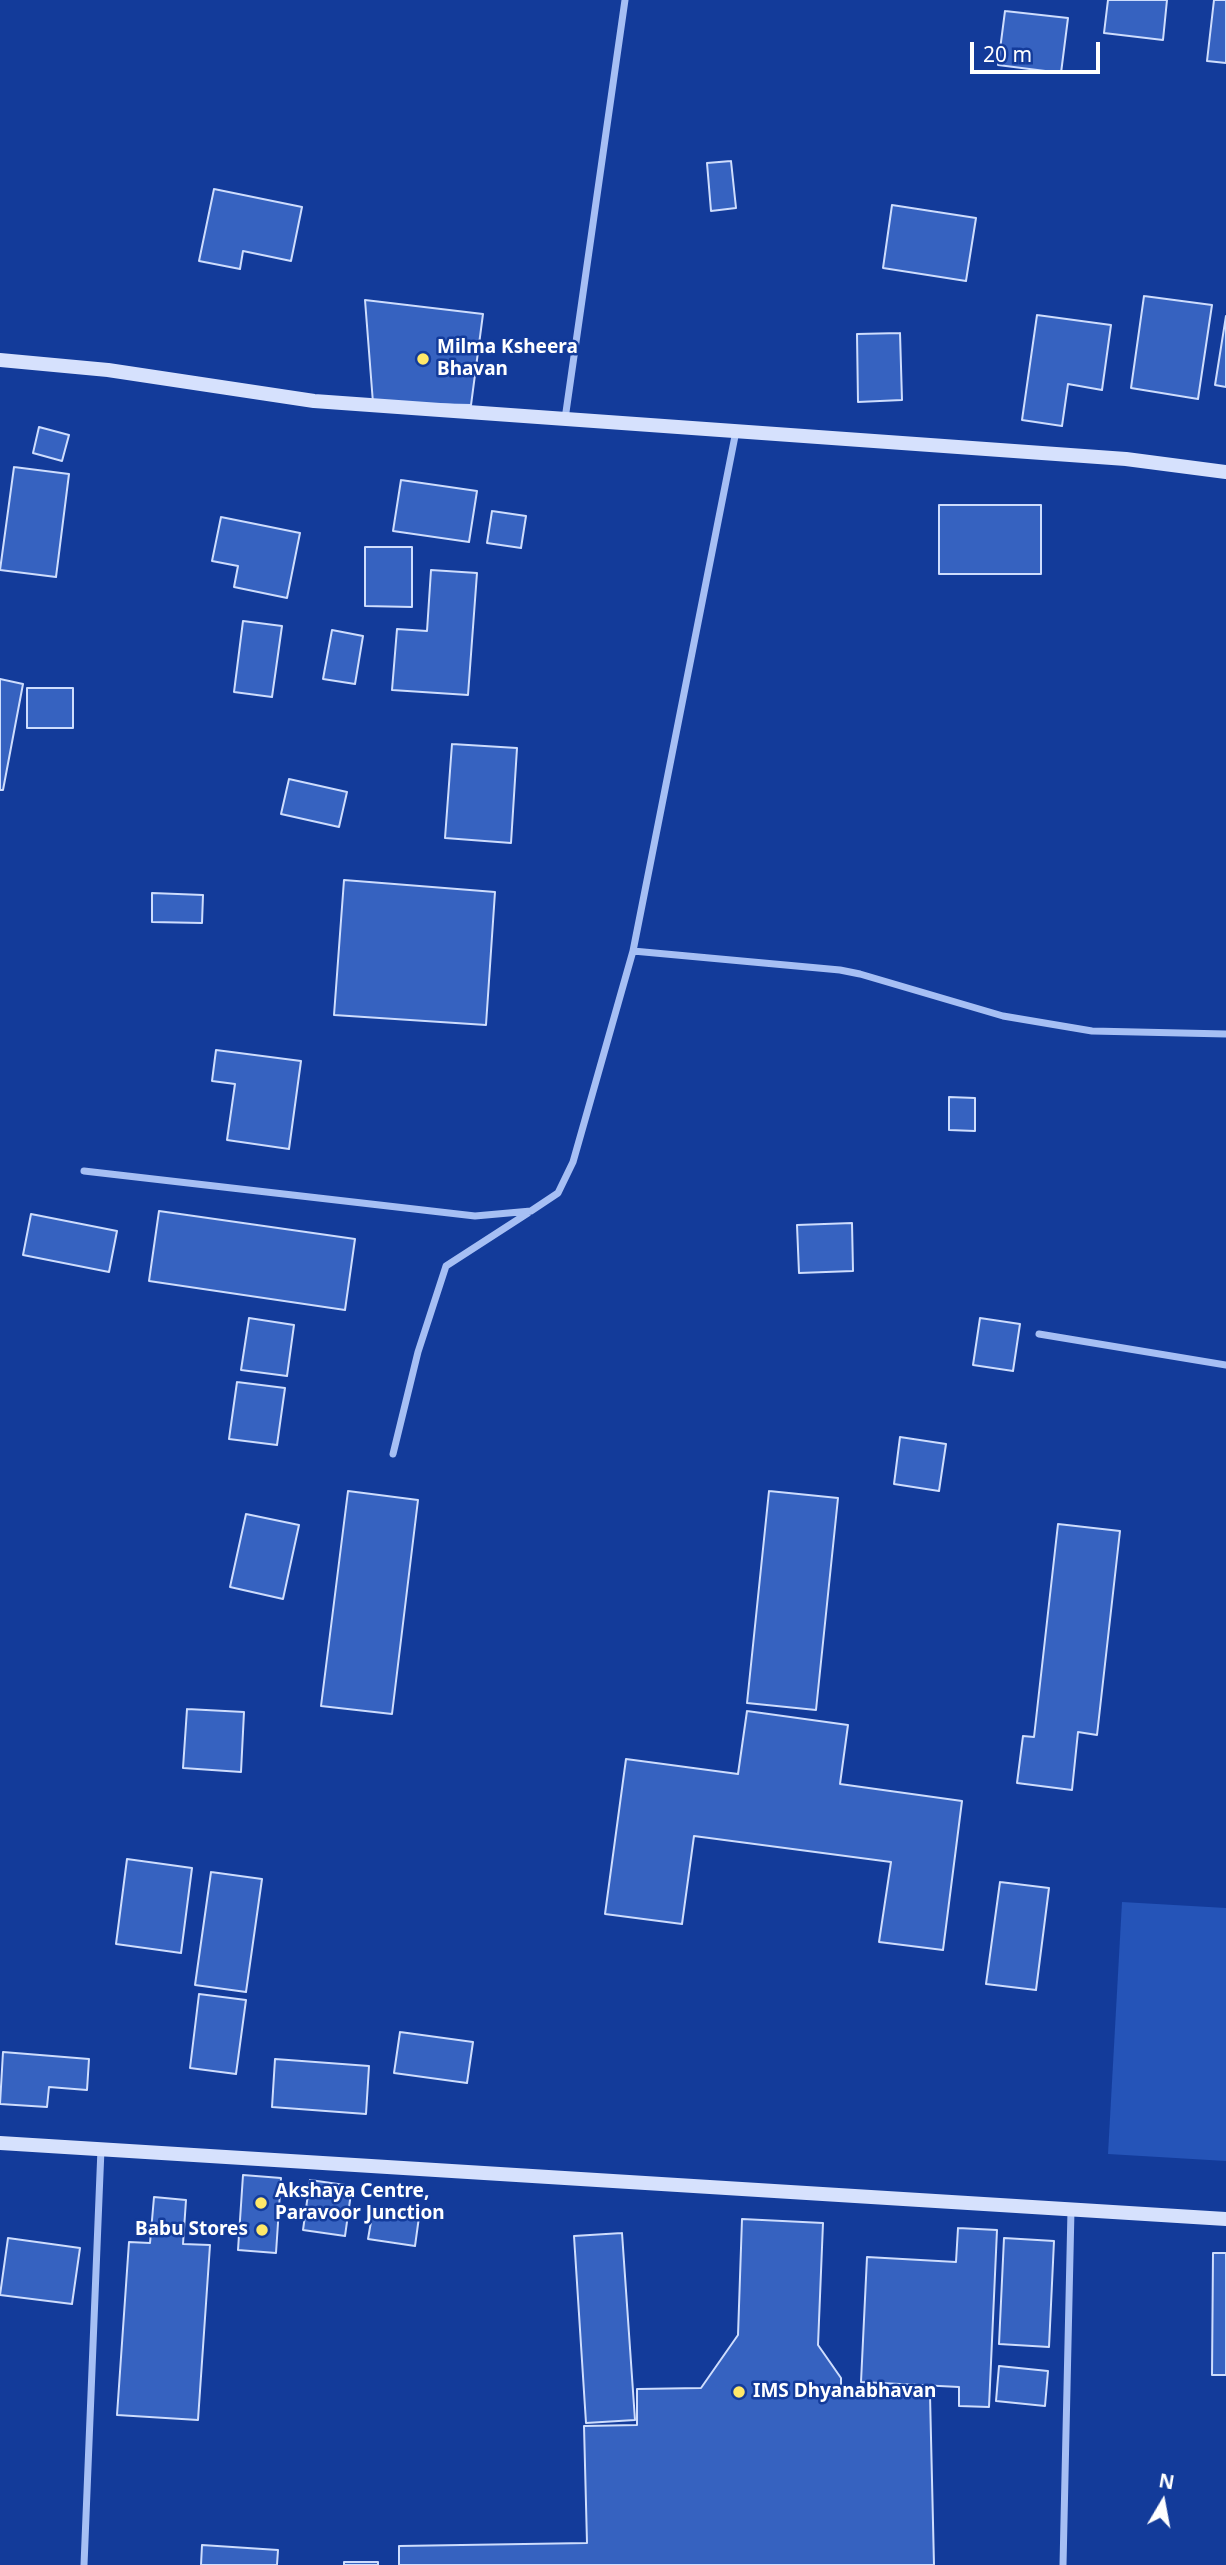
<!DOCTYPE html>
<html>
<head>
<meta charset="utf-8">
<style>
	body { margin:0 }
	#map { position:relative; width:1226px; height:2565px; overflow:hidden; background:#133b9a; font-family:"Noto Sans",sans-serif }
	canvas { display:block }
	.north { position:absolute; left:1128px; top:2467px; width:70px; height:70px; -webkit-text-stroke:5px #133b9a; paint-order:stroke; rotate:10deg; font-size:19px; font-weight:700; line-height:28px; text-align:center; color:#fff }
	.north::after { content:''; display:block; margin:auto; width:24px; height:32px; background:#fff; clip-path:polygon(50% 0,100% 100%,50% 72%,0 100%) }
	.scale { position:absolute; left:970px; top:42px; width:130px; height:32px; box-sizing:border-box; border:4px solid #fff; border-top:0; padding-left:9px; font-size:21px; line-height:24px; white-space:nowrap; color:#fff; -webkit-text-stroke:5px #133b9a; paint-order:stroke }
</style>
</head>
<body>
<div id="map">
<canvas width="1226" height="2565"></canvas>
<div class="north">N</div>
<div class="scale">20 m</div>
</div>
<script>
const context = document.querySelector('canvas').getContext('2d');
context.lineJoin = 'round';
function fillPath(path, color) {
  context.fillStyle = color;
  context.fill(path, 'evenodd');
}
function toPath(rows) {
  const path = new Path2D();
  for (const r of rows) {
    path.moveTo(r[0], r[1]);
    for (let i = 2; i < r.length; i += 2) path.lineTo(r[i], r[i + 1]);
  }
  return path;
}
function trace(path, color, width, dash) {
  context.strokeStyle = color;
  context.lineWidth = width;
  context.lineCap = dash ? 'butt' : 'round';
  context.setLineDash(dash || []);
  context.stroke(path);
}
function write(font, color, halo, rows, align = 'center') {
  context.font = font + ' "Noto Sans",sans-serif';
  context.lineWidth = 5;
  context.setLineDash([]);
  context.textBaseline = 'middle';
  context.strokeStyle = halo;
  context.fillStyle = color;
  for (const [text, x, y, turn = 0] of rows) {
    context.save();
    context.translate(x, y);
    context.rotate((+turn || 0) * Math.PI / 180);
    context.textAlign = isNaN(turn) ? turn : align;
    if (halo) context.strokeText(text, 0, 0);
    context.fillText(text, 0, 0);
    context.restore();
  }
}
fillPath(toPath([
	[1122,1902,1226,1908,1226,2161,1108,2154]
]), '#2554b8');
const building = toPath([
	[1108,0,1167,0,1163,40,1104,33,1108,0],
	[1214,0,1226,0,1226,63,1207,61,1214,0],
	[1005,11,1068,18,1061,73,998,65,1005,11],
	[731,161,736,208,711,211,707,163,731,161],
	[214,189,302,207,291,261,243,251,240,269,199,261,214,189],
	[892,205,976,218,966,281,883,268,892,205],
	[1144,296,1212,305,1198,399,1131,388,1144,296],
	[365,300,483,314,471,405,373,403,365,300],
	[1037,315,1111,325,1102,390,1068,384,1062,426,1022,420,1037,315],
	[1226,316,1226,387,1215,385,1226,316],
	[900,333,902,400,858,402,857,334,900,333],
	[39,427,69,435,62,461,33,453,39,427],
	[14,467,69,474,56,577,0,570,14,467],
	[401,480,477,491,469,542,393,531,401,480],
	[939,505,1041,505,1041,574,939,574,939,505],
	[492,511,526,516,521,548,487,543,492,511],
	[221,517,300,533,287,598,234,587,238,566,212,561,221,517],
	[365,547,412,547,412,607,365,606,365,547],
	[431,570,477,573,468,695,392,690,397,629,427,631,431,570],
	[243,621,282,626,272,697,234,692,243,621],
	[332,630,363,636,355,684,323,679,332,630],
	[0,679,23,684,3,790,0,790,0,679],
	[27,688,73,688,73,728,27,728,27,688],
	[452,744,517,748,511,843,445,838,452,744],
	[289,779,347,792,339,827,281,814,289,779],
	[344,880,495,892,486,1025,334,1015,344,880],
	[152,893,203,895,202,923,152,922,152,893],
	[216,1050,301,1061,289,1149,227,1140,235,1084,212,1081,216,1050],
	[949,1097,975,1098,975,1131,949,1130,949,1097],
	[159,1211,355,1239,345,1310,149,1281,159,1211],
	[31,1214,117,1231,109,1272,23,1255,31,1214],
	[852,1223,853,1271,799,1273,797,1225,852,1223],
	[249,1318,294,1325,287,1376,241,1370,249,1318],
	[980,1318,1020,1324,1013,1371,973,1365,980,1318],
	[237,1382,285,1388,277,1445,229,1439,237,1382],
	[900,1437,946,1444,939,1491,894,1484,900,1437],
	[348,1491,418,1500,392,1714,321,1706,348,1491],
	[769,1491,838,1498,816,1710,747,1703,769,1491],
	[246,1514,299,1525,283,1599,230,1587,246,1514],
	[1058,1524,1120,1531,1097,1735,1078,1732,1072,1790,1017,1783,1023,1736,1034,1737,1058,1524],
	[187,1709,244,1712,241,1772,183,1768,187,1709],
	[747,1711,848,1725,840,1784,962,1801,943,1950,879,1942,891,1862,694,1836,682,1924,605,1914,626,1759,738,1774,747,1711],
	[127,1859,192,1868,181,1953,116,1944,127,1859],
	[211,1872,262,1879,246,1992,195,1985,211,1872],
	[1000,1882,1049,1888,1036,1990,986,1984,1000,1882],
	[199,1994,246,2000,236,2074,190,2068,199,1994],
	[400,2032,473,2042,467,2083,394,2073,400,2032],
	[3,2052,89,2059,87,2090,49,2087,47,2107,0,2104,3,2052],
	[275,2059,369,2066,366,2114,272,2107,275,2059],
	[243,2175,281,2178,276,2253,238,2250,243,2175],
	[310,2180,352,2186,345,2236,303,2230,310,2180],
	[154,2197,186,2200,183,2244,210,2245,198,2420,117,2415,129,2242,150,2243,154,2197],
	[373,2210,419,2217,415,2246,368,2239,373,2210],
	[742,2219,823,2223,818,2345,841,2378,841,2397,930,2395,934,2565,399,2565,399,2546,587,2543,584,2426,637,2425,637,2389,701,2388,738,2335,742,2219],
	[958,2228,997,2230,989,2407,959,2406,959,2387,861,2382,867,2257,956,2262,958,2228],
	[622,2233,635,2420,586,2423,574,2236,622,2233],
	[8,2238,80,2248,72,2304,0,2295,8,2238],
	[1004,2238,1054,2241,1049,2347,999,2344,1004,2238],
	[1213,2253,1226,2253,1226,2375,1212,2375,1213,2253],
	[999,2366,1048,2371,1045,2406,996,2401,999,2366],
	[202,2545,278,2550,277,2565,201,2565,202,2545],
	[344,2562,378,2562,378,2565,344,2565,344,2562]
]);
fillPath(building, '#3662c0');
trace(building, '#ceddfd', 2);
trace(toPath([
	[565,419,625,0],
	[633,951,840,970,860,974,1003,1016,1092,1031,1226,1034],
	[84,1171,475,1216,531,1211,558,1193,573,1162,633,951,736,431],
	[1039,1334,1226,1365],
	[393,1454,418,1352,446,1266,528,1213],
	[84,2565,101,2149],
	[1063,2565,1071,2210]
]), '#a6bff4', 7);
trace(toPath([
	[0,360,108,370,314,401,1126,459,1226,472],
	[0,2143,1226,2219]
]), '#d6e1fd', 14);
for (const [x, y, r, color] of [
	[423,359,7,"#ffe869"],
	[261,2203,7,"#ffe869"],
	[262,2230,7,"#ffe869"],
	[739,2392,7,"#ffe869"]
]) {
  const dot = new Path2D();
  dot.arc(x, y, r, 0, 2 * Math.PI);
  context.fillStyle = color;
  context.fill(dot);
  trace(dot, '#133b9a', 2.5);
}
write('bold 19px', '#fff', '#133b9a', [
	["Milma Ksheera",437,348],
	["Bhavan",437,370],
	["Akshaya Centre,",275,2192],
	["Paravoor Junction",275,2214],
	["Babu Stores",248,2230,"right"],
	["IMS Dhyanabhavan",753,2392]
], 'left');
</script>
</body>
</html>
